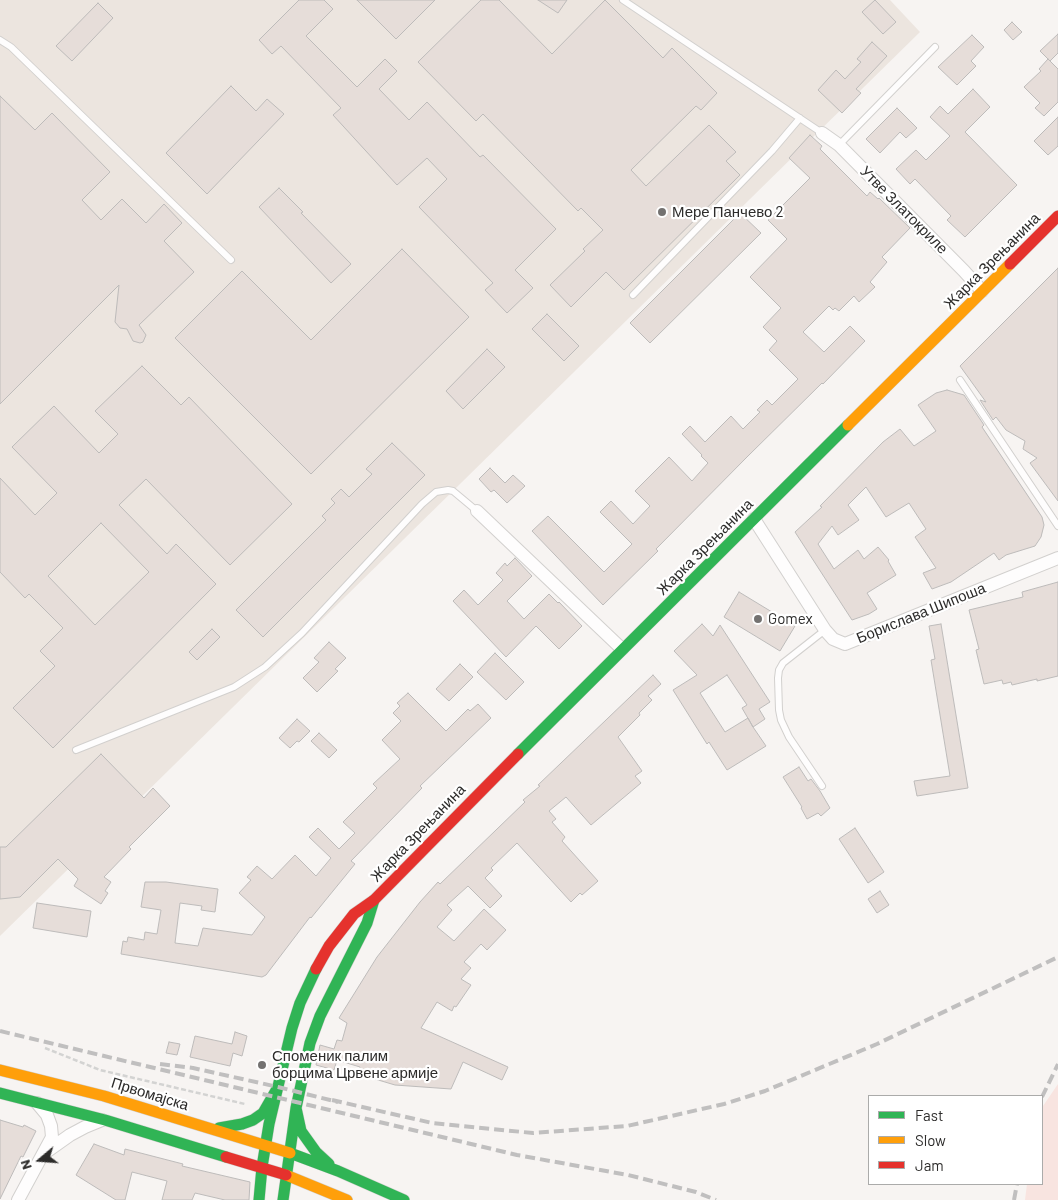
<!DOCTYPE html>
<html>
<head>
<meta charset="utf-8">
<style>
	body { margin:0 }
	#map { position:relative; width:1058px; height:1200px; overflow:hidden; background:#f7f4f2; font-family:Barlow,sans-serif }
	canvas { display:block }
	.legend { position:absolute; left:868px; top:1095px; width:175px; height:90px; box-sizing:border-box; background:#fff; border:1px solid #ababaa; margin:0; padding:6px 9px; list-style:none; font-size:15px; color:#2d2c2b }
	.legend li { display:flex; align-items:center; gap:10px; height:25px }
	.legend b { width:25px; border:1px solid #ababaa }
	.north { position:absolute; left:15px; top:1135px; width:50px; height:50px; -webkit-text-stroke:4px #fff; paint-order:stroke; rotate:252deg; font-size:14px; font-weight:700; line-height:20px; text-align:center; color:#2d2c2b }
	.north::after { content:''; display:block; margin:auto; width:18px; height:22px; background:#2d2c2b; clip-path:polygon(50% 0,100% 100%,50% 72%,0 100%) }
</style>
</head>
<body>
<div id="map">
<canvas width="1058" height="1200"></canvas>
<ul class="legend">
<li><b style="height:6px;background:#30b455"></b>Fast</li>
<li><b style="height:6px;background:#ff9f0a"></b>Slow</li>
<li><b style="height:6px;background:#e5322d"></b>Jam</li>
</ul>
<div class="north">N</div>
</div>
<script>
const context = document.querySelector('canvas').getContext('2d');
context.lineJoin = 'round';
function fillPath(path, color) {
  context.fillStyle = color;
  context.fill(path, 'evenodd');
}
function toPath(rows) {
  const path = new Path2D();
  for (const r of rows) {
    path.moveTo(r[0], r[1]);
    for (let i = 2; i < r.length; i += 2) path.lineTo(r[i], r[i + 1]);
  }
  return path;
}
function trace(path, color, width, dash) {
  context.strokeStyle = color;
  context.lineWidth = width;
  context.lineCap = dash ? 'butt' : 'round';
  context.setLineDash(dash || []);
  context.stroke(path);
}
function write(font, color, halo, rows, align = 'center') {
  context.font = font + ' Barlow,sans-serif';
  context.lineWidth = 4.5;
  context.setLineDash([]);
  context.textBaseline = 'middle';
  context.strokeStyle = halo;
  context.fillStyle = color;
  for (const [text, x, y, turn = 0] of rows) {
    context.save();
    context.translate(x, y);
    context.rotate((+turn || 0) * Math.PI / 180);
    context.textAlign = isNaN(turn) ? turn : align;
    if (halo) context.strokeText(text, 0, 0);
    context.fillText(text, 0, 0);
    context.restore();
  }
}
fillPath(toPath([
	[0,0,890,0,920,32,0,936]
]), '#ece5df');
fillPath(toPath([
	[1058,1084,1058,1200,1025,1200,1027,1184,1042,1184,1042,1113,1043,1106]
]), '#f8e4e0');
const building = toPath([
	[299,0,324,0,333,9,306,36,357,87,385,59,397,71,379,89,409,120,427,102,480,157,483,155,556,229,515,270,533,288,507,313,485,290,493,283,419,207,447,179,427,158,397,185,333,115,341,108,281,46,272,54,259,40,299,0],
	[357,0,435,0,396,39,357,0],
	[481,0,499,0,552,54,605,0,663,58,672,48,717,93,701,110,696,106,631,170,646,186,709,125,736,152,726,161,740,175,624,290,606,272,571,307,550,285,585,251,583,249,603,230,581,208,578,211,483,114,476,121,418,62,481,0],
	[538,0,567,0,558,13,538,0],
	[875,0,896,22,883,34,862,12,875,0],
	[98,3,113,18,72,61,56,46,98,3],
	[1012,22,1022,32,1013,40,1004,30,1012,22],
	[1058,34,1058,53,1050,61,1040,51,1058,34],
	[972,35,984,47,971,61,976,66,957,85,938,67,972,35],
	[872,42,887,56,856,89,861,93,842,113,818,90,836,70,845,79,861,62,857,59,872,42],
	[1048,59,1058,69,1058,102,1044,116,1035,108,1040,103,1024,87,1041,71,1039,69,1048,59],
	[231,86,256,111,267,99,284,114,207,194,166,153,231,86],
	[973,89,990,107,965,132,1017,185,965,237,947,220,951,216,915,179,910,184,896,169,916,150,926,160,950,136,930,117,940,106,948,114,973,89],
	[0,96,35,130,52,113,110,172,82,200,101,220,122,199,146,223,164,204,182,223,164,241,194,272,139,325,146,335,143,342,140,343,133,341,127,329,120,328,115,322,119,285,0,404,0,96],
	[897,108,917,128,906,138,900,132,880,153,866,139,897,108],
	[1058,117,1058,146,1048,155,1034,141,1058,117],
	[810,135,822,146,820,149,867,196,870,192,878,199,879,198,910,228,882,257,887,262,870,282,875,287,859,302,854,296,839,311,835,308,833,310,829,306,803,332,824,352,850,326,865,341,823,384,822,383,747,457,656,549,658,551,603,605,532,531,548,516,604,572,632,544,600,512,611,501,633,524,650,506,635,491,669,457,692,481,708,463,701,456,702,455,682,434,690,426,705,442,731,416,743,429,760,412,757,410,767,400,772,405,798,379,769,350,777,341,763,327,781,308,750,277,787,239,768,220,810,178,789,158,810,135],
	[279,188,303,212,301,213,351,264,331,283,259,207,279,188],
	[740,213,761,233,650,343,630,323,740,213],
	[402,249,469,317,311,474,175,338,242,271,311,340,402,249],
	[1058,268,1058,501,1030,463,1037,458,1023,449,1025,441,1006,430,996,417,993,420,980,400,986,402,960,366,1058,268],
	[547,314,579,346,564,361,532,329,547,314],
	[487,349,505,367,463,409,446,391,487,349],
	[142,366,181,405,189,397,292,504,230,565,146,479,119,505,167,554,176,544,216,584,53,748,13,708,55,666,40,651,63,628,29,594,25,598,0,572,0,478,35,515,57,493,12,447,54,406,99,453,118,434,95,411,142,366],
	[101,523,149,572,95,625,48,576,101,523],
	[947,390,964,395,984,425,982,427,1042,517,1044,525,1041,537,1035,546,1006,555,999,560,994,553,951,582,932,589,923,573,936,568,915,537,926,529,909,503,886,517,866,487,848,505,859,520,838,535,832,526,818,544,834,569,858,550,864,559,878,547,889,560,888,561,896,575,867,593,877,609,869,614,852,620,795,532,822,507,820,506,883,442,900,429,914,446,936,431,918,405,936,393,947,390],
	[392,443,425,475,263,637,236,610,326,520,322,516,335,503,331,499,341,489,349,497,372,474,366,469,392,443],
	[490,468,505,483,513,475,525,486,507,503,494,490,491,492,479,479,490,468],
	[515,558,532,576,507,601,524,619,549,594,558,603,559,602,582,626,559,649,536,626,506,657,453,601,464,590,478,605,503,580,496,573,505,563,507,566,515,558],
	[1058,582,1058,676,1037,681,1037,679,1012,685,1011,682,1003,684,1002,680,984,684,976,650,979,649,969,610,1023,597,1022,592,1058,582],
	[739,592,795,626,780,651,724,617,739,592],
	[702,624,713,636,720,625,770,702,759,709,765,719,753,727,766,746,727,770,709,742,707,744,673,690,697,675,674,651,702,624],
	[727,675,747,705,742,708,753,727,748,718,725,732,700,693,727,675],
	[941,624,968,788,917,796,914,781,950,776,931,660,935,659,929,626,941,624],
	[212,629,220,637,197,660,189,652,212,629],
	[329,642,346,658,335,669,338,671,317,692,303,678,319,662,314,658,329,642],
	[495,653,524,682,506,700,477,672,495,653],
	[460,664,473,677,449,701,436,689,460,664],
	[653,675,661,684,648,696,652,700,639,713,640,715,618,737,642,771,635,776,641,783,591,825,566,797,549,811,556,819,552,822,565,837,562,841,598,881,582,895,580,893,571,902,517,843,491,868,493,870,485,878,502,896,490,908,468,886,447,905,452,910,437,927,454,941,484,909,506,930,487,950,481,944,464,962,471,968,461,979,471,985,456,1007,454,1006,452,1011,437,1002,421,1028,508,1067,502,1080,463,1062,451,1089,395,1085,358,1074,360,1067,337,1060,334,1070,316,1065,320,1045,334,1049,337,1040,342,1041,347,1023,339,1018,377,957,420,902,438,882,440,884,525,802,523,800,540,786,538,785,653,675],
	[408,693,446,731,468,709,470,711,478,704,491,718,420,786,422,788,351,861,355,864,311,918,310,917,266,975,262,977,121,954,123,941,127,942,128,937,144,940,145,932,157,934,161,910,141,907,145,882,166,882,218,889,215,912,201,910,202,906,180,903,175,943,198,946,203,928,252,935,265,917,239,893,251,880,247,877,257,866,272,879,295,855,316,876,331,858,309,837,318,828,339,849,355,833,343,822,377,788,373,784,400,759,382,740,401,721,393,713,400,706,397,703,408,693],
	[297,719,310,731,299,742,297,741,290,748,279,738,297,719],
	[319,733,337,750,329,758,311,741,319,733],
	[101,754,144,798,153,788,170,806,129,847,131,849,104,877,111,882,105,891,108,893,101,904,74,886,78,879,58,859,20,897,0,899,0,847,6,847,101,754],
	[799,767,808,781,811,779,820,791,830,808,821,816,818,813,807,819,801,808,802,807,783,777,799,767],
	[855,828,884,872,868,883,839,839,855,828],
	[880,891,889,905,877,913,868,899,880,891],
	[37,903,91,911,87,937,33,928,37,903],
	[235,1032,247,1036,242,1056,233,1053,230,1066,190,1057,195,1036,232,1044,235,1032],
	[169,1042,180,1044,177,1055,166,1053,169,1042],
	[0,1120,23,1127,24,1125,36,1131,23,1157,21,1156,0,1199,0,1120],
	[94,1144,124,1155,125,1149,183,1164,182,1166,250,1182,249,1200,225,1200,195,1193,192,1200,162,1200,167,1181,132,1172,125,1200,116,1200,76,1175,94,1144]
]);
fillPath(building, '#e6ddd9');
trace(building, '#bdbbba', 1);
const lane = toPath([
	[623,0,822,133],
	[0,40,11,47,231,260],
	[839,145,935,47],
	[633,295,772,151,800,118],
	[960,380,1058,526],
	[76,750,234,687,265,667,302,633,422,504,436,492,448,490,453,491,477,511],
	[822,786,789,737,781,720,779,710,778,678,779,670,783,663,825,630]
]);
const street = toPath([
	[822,133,839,145,964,271,982,291],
	[477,511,622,649],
	[754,519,825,630,833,639,845,644,1058,558],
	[46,1152,70,1135,85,1127,102,1120],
	[18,1200,52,1137,51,1126,47,1115,37,1103]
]);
const fast = toPath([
	[518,754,848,425],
	[0,1093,105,1120,226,1157],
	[296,1108,301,1131,316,1152,329,1164],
	[219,1128,242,1124,253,1120,263,1113,278,1087],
	[290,1153,338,1171,404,1200],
	[259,1200,262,1167,269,1124,292,1028,300,1003,316,969],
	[283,1200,296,1108,310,1043,320,1016,367,923,374,900]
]);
const slow = toPath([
	[848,425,1010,264],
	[0,1070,104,1096,290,1153],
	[286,1175,347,1200]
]);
const jam = toPath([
	[1010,264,1058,216],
	[316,969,329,946,354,914,374,900,518,754],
	[226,1157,286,1175]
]);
trace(lane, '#d2d0ce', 8);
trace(street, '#d2d0ce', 14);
trace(fast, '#d2d0ce', 12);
trace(slow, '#d2d0ce', 12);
trace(jam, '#d2d0ce', 12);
trace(toPath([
	[45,1048,100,1070,245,1104]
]), '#d3d3d2', 2.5, [5, 2.5]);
trace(lane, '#fefdfd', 6);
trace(street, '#fefdfd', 12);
trace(fast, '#30b455', 11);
trace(slow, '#ff9f0a', 11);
trace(jam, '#e5322d', 11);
trace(toPath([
	[0,1031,517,1155,628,1175,696,1192,716,1200],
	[160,1064,193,1068,278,1087,338,1102],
	[1042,1097,1058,1064],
	[332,1100,432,1123,492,1129,533,1133,627,1126,724,1104,765,1091,877,1044,1058,957],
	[1014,1200,1017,1184]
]), '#c0bfbf', 4, [10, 5]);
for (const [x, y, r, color] of [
	[662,212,5,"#747271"],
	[758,619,5,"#747271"],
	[262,1065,5,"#747271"]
]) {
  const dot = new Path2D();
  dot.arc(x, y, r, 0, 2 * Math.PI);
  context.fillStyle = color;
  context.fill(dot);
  trace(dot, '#fff', 2);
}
write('15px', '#2d2c2b', '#fff', [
	["Утве Златокриле",904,210,45],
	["Жарка Зрењанина",992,261,-45],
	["Жарка Зрењанина",705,547,-45],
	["Борислава Шипоша",921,613,-22],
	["Жарка Зрењанина",418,833,-46],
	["Првомајска",150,1094,17]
]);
write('15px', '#2d2c2b', '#fff', [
	["Мере Панчево 2",672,212],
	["Gomex",768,619],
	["Споменик палим",272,1056],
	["борцима Црвене армије",272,1073]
], 'left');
</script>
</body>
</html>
